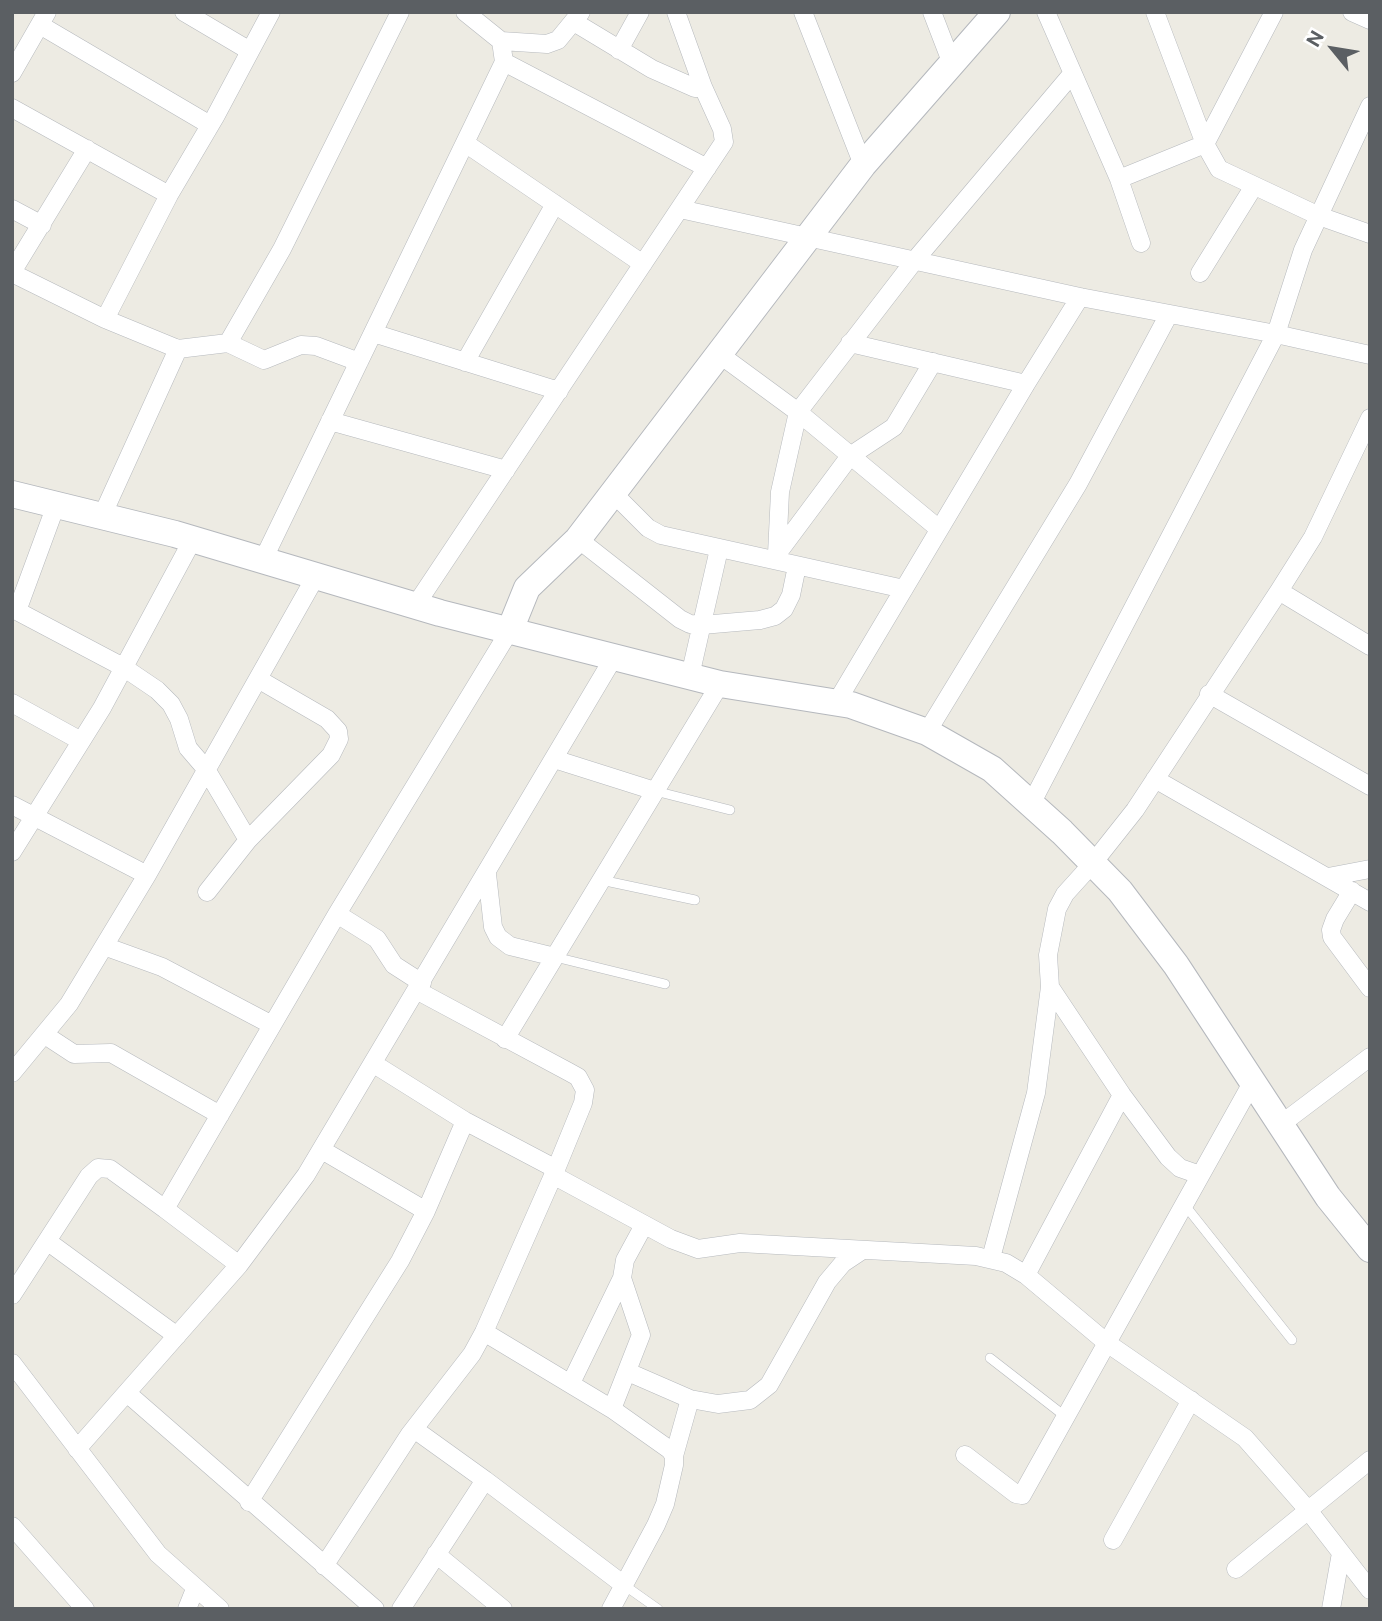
<!DOCTYPE html>
<html>
<head>
<meta charset="utf-8">
<style>
	body { margin:0 }
	#map { position:relative; width:1382px; height:1621px; overflow:hidden; background:#edebe3; font-family:"Public Sans",sans-serif }
	canvas { display:block }
	.frame { position:absolute; inset:0; border:14px solid #5b5f63; pointer-events:none }
	.north { position:absolute; left:1298px; top:14px; width:70px; height:70px; -webkit-text-stroke:5px #fff; paint-order:stroke; rotate:300deg; font-size:19px; font-weight:700; line-height:28px; text-align:center; color:#5b5f63 }
	.north::after { content:''; display:block; margin:auto; width:24px; height:32px; background:#5b5f63; clip-path:polygon(50% 0,100% 100%,50% 72%,0 100%) }
</style>
</head>
<body>
<div id="map">
<canvas width="1382" height="1621"></canvas>
<div class="frame"></div>
<div class="north">N</div>
</div>
<script>
const context = document.querySelector('canvas').getContext('2d');
context.lineJoin = 'round';
function toPath(rows) {
  const path = new Path2D();
  for (const r of rows) {
    path.moveTo(r[0], r[1]);
    for (let i = 2; i < r.length; i += 2) path.lineTo(r[i], r[i + 1]);
  }
  return path;
}
function trace(path, color, width, dash) {
  context.strokeStyle = color;
  context.lineWidth = width;
  context.lineCap = dash ? 'butt' : 'round';
  context.setLineDash(dash || []);
  context.stroke(path);
}
const lane = toPath([
	[655,791,730,810],
	[601,880,695,900],
	[555,957,665,984],
	[1184,1204,1292,1340],
	[990,1358,1066,1417],
	[624,1585,658,1609]
]);
const street = toPath([
	[184,12,250,51],
	[465,12,501,41,547,44,558,40,581,12],
	[803,12,863,165],
	[932,12,952,64],
	[1046,12,1119,179,1141,243],
	[1155,12,1205,144,1219,169,1319,216,1370,234],
	[1352,12,1370,20],
	[574,22,652,69,695,88,703,87],
	[40,25,210,125],
	[619,50,640,12],
	[504,62,707,168],
	[12,73,47,12],
	[12,108,169,195],
	[465,143,643,264],
	[1119,179,1205,144,1274,12],
	[12,209,42,225],
	[680,209,1080,297,1276,334,1370,355],
	[12,272,87,149],
	[12,273,105,319,178,349,228,343,282,249,400,12],
	[1200,273,1254,186],
	[105,319,169,195,215,117,271,12],
	[373,333,559,391],
	[228,343,264,360,301,345,316,346,359,362],
	[850,343,1026,384],
	[719,354,798,412,939,529],
	[465,362,555,204],
	[330,421,506,470],
	[613,493,648,528,661,535,904,589],
	[102,516,178,349],
	[578,539,680,619,690,624,702,625,760,620,775,616,784,609,791,595,797,566],
	[777,554,780,492,798,412,915,260,1072,74],
	[777,554,850,456,894,427,933,362],
	[263,560,504,62,501,41],
	[1279,591,1370,646],
	[415,606,724,142,722,129,703,87,676,12],
	[12,610,17,611,123,667,157,690,171,704,179,719,188,748,206,769,248,840],
	[17,611,56,505],
	[690,676,719,549],
	[1209,694,1370,786],
	[12,703,81,741],
	[836,703,1026,384,1080,297],
	[927,732,1078,484,1169,314],
	[554,759,655,791],
	[1155,779,1370,902],
	[1031,804,1276,334,1303,250,1370,106],
	[12,805,147,875],
	[12,852,102,708,193,539],
	[487,874,493,927,498,937,510,946,555,957],
	[1328,877,1370,869],
	[1352,891,1335,919,1331,930,1332,937,1370,988],
	[207,892,248,840,331,755,339,739,338,731,327,719,258,679],
	[337,914,377,939,394,965,422,983],
	[104,946,162,967,272,1025],
	[1050,987,1122,1095,1168,1157,1180,1168,1200,1175],
	[45,1035,74,1054,111,1053,220,1115],
	[505,1039,720,684],
	[374,1064,465,1121,556,1169],
	[12,1073,69,1004,147,875,316,576],
	[1122,1095,1026,1275,1107,1343,1245,1438,1308,1510,1370,1590],
	[1280,1125,1370,1057],
	[322,1150,426,1211],
	[553,1175,671,1239,698,1249,740,1243,976,1256,1006,1263,1026,1275],
	[165,1209,239,1265],
	[47,1241,177,1336],
	[991,1258,1036,1093,1050,987,1048,955,1057,909,1065,894,1093,863,1135,810,1279,591,1313,537,1370,418],
	[12,1295,89,1176,98,1168,110,1169,165,1209,337,914,510,630],
	[484,1332,612,1409,670,1450,674,1456,674,1465,665,1504,656,1525,611,1609],
	[12,1363,158,1554,220,1609],
	[628,1372,690,1399,718,1404,750,1400,769,1385,827,1282,843,1263,861,1251],
	[571,1383,622,1278],
	[127,1393,375,1609],
	[612,1409,641,1335,622,1278,625,1260,644,1225],
	[414,1429,485,1480,624,1585],
	[77,1449,239,1265,306,1175,614,657],
	[965,1455,1016,1494,1022,1495,1252,1083],
	[674,1456,690,1399],
	[249,1502,400,1261,426,1211,465,1121],
	[12,1526,85,1609],
	[1113,1540,1191,1400],
	[436,1554,503,1609],
	[324,1566,410,1434,472,1354,484,1332,556,1169,583,1103,585,1090,578,1077,569,1072,418,991],
	[1236,1569,1370,1460],
	[187,1609,195,1589],
	[401,1609,485,1480],
	[1331,1609,1341,1553]
]);
const secondary = toPath([
	[12,494,175,534,440,613,720,684,851,705,927,732,992,769,1062,832,1120,891,1176,965,1328,1197,1370,1249],
	[510,630,527,588,578,539,863,165,997,12]
]);
trace(lane, '#b6b9bd', 10);
trace(street, '#b6b9bd', 19);
trace(secondary, '#b5b8bd', 28);
trace(lane, '#fff', 9);
trace(street, '#fff', 18);
trace(secondary, '#fff', 26);
</script>
</body>
</html>
